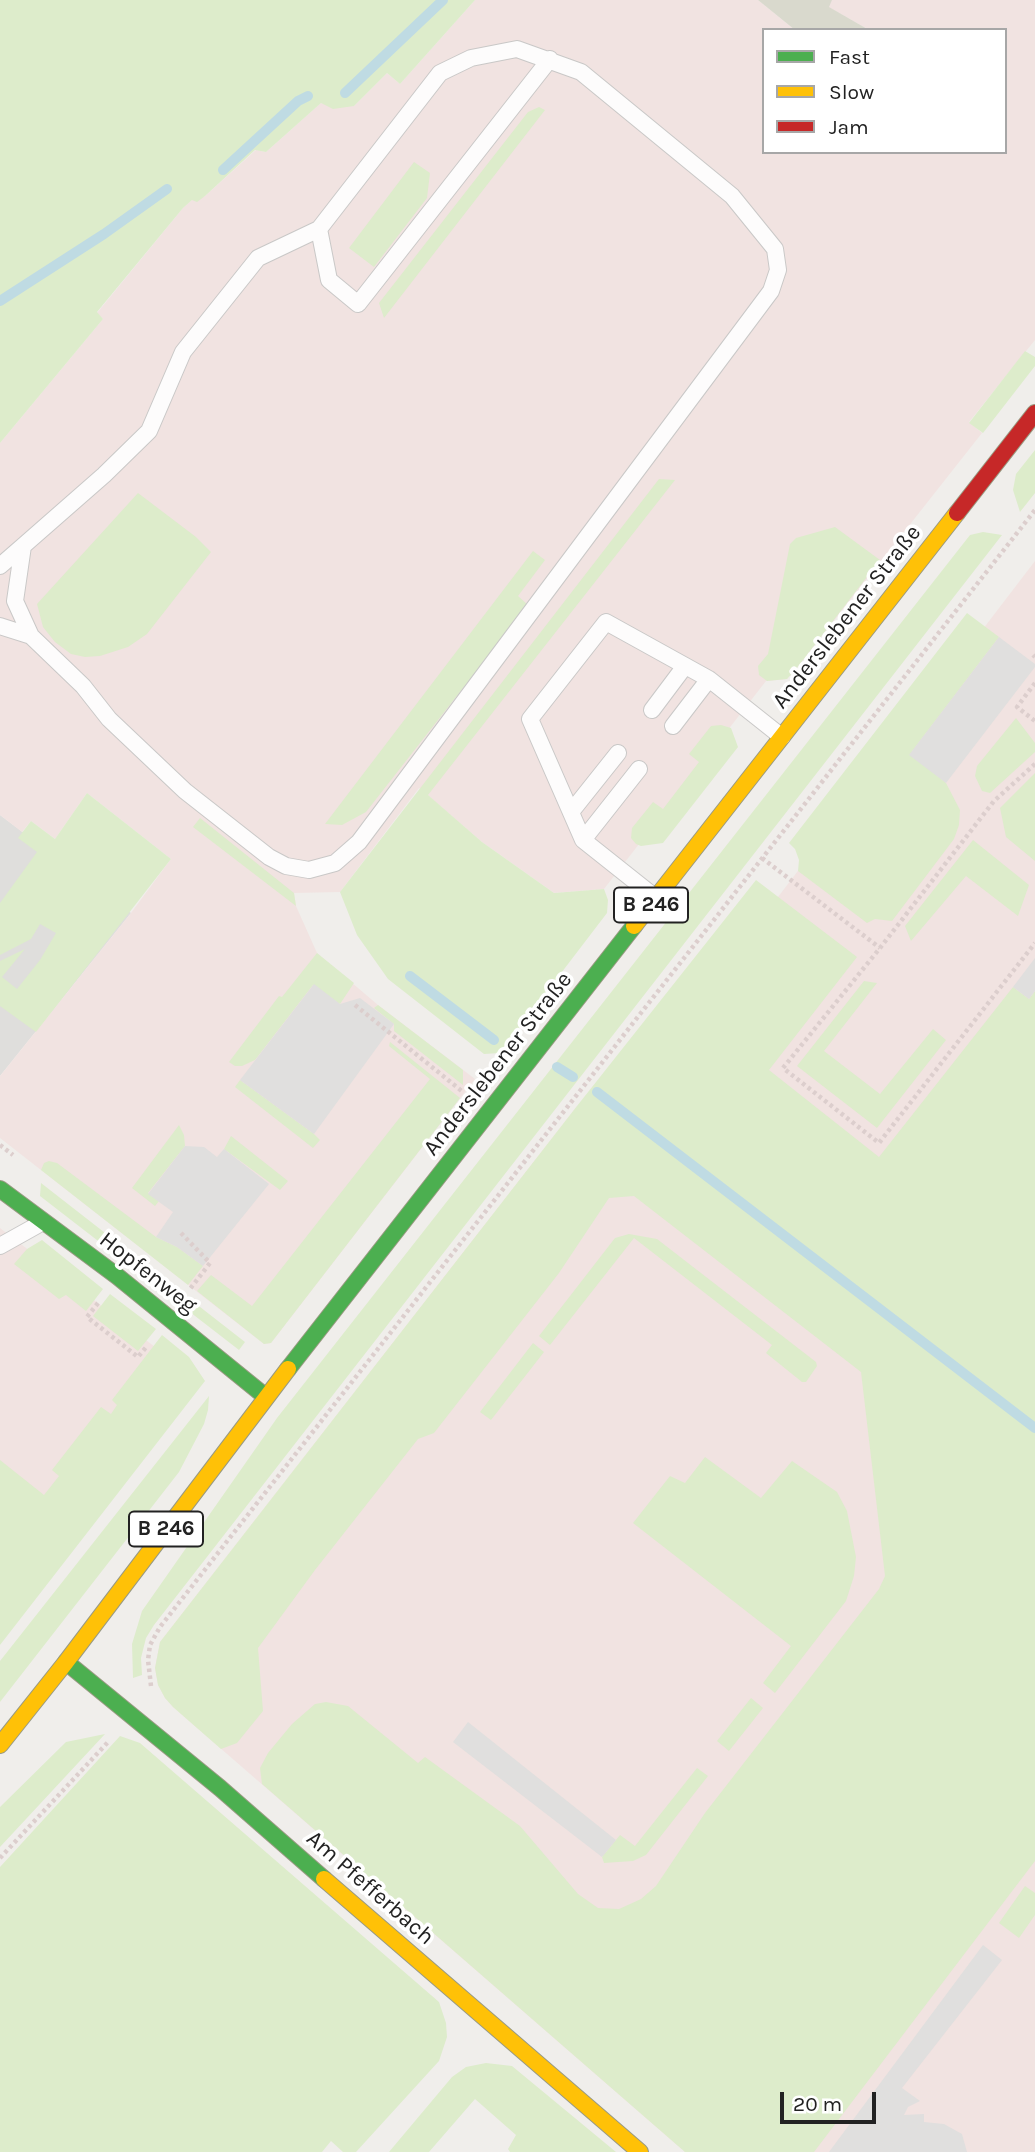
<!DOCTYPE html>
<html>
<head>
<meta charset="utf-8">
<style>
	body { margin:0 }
	#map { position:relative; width:1035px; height:2152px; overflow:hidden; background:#f0eeeb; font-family:Karla,sans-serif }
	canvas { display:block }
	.legend { position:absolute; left:762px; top:28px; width:245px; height:126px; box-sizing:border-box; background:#fff; border:2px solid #a7a7a7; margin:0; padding:9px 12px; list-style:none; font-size:21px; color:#222 }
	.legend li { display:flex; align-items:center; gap:14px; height:35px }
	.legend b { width:35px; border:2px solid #a7a7a7 }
	.scale { position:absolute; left:780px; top:2092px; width:96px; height:32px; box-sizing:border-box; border:4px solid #222; border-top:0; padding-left:9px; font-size:21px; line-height:24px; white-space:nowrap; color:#222; -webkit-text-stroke:5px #fff; paint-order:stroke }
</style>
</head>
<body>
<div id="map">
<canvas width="1035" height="2152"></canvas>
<ul class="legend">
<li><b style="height:9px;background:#4caf50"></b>Fast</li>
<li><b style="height:9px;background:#ffc107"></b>Slow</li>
<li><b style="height:9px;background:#c62828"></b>Jam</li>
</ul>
<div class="scale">20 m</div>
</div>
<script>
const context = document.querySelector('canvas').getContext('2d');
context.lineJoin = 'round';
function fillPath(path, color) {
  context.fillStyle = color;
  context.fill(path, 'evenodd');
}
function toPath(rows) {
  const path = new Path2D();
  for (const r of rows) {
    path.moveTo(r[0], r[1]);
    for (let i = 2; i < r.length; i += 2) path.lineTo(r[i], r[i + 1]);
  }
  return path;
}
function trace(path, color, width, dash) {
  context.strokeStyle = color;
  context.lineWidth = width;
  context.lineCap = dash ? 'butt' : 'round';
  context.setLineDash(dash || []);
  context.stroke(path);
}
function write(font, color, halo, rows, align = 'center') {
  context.font = font + ' Karla,sans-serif';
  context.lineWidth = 7;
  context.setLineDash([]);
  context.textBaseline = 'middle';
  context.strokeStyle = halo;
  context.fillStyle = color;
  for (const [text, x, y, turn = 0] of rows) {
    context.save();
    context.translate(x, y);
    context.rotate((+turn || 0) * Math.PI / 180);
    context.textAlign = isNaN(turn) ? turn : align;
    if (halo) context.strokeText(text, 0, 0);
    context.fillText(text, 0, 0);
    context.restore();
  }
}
fillPath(toPath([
	[0,815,131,913,0,1076]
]), '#dfdedc');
fillPath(toPath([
	[475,0,758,0,795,30,764,30,764,152,1005,152,1005,30,869,30,828,7,832,0,1035,0,1035,340,969,422,982,433,796,669,787,679,766,681,604,889,554,893,482,842,419,788,340,892,294,893,296,906,317,953,378,1005,475,1079,271,1343,264,1344,0,1138,0,1076,131,913,171,859,87,793,55,839,31,821,22,832,0,815,0,443,103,319,97,313,183,208,192,200,205,196,256,150,266,152,321,103,354,106,387,73,400,84],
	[1035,561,1035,1302,677,1029],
	[577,1106,1035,1467,1035,2152,685,2152,173,1707,165,1698,158,1685,155,1668,160,1642],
	[0,1228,168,1357,0,1569]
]), '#f1e3e1');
fillPath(toPath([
	[758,0,832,0,829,7,869,30,795,30]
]), '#d9d9cd');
fillPath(toPath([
	[0,0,475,0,400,84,387,73,354,106,333,109,321,103,266,152,255,150,205,196,197,202,192,200,183,208,97,312,103,319,0,443],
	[539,107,545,110,384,318,379,303,528,112],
	[414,162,430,173,427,198,374,267,349,248],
	[1025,351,1035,357,1035,366,983,433,969,423],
	[1035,450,1035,493,1020,512,1013,490,1016,474],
	[659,479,675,480,428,795,482,842,554,893,604,889,608,900,607,913,500,1053,484,1054,388,979,357,935,340,892],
	[138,493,196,537,211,552,147,634,128,647,100,656,85,657,71,654,55,642,43,627,37,604],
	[835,527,880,560,796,669,787,679,767,681,759,675,758,666,768,654,790,544,796,538],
	[983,532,1002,535,154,1625,146,1638,141,1658,142,1675,133,1678,132,1644,142,1611,277,1418,970,535],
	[533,551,545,560,518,596,528,605,366,812,342,825,325,824],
	[967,613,999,637,910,754,946,783,960,810,959,825,954,839,892,921,875,919,867,923,798,871,799,860,795,849,789,843],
	[1016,718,1035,743,1035,752,990,793,982,791,975,776,977,766],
	[721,725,731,728,738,747,663,843,641,846,636,844,631,838,632,828,653,802,663,809,699,762,689,754,711,726],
	[1035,773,1035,861,1006,837,1000,808],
	[87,793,171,859,36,1032,0,1006,0,961,25,949,2,977,17,989,40,960,56,933,40,924,31,939,0,955,0,903,37,852,18,838,31,821,55,839],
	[200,818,294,893,296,906,193,827],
	[973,840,1029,885,1018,916,966,876,911,941,905,926],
	[756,880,857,957,769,1070,879,1157,1013,987,1029,999,1035,991,1035,1861,814,2152,685,2152,262,1784,260,1768,268,1753,292,1724,315,1704,326,1702,348,1706,418,1763,425,1757,520,1826,578,1894,598,1908,619,1909,641,1899,656,1886,705,1813,879,1589,885,1576,861,1372,634,1196,609,1198,559,1273,434,1433,418,1439,315,1570,258,1648,263,1711,237,1743,221,1749,173,1707,165,1698,158,1685,155,1668,160,1642,577,1106],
	[317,953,354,983,340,1004,313,985,255,1060,242,1066,235,1066,229,1062,279,996,282,997],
	[864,981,877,983,824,1051,880,1094,933,1029,946,1040,877,1128,797,1066],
	[378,1005,463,1070,463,1085,394,1031,394,1024,374,1008],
	[390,1042,460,1098,271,1343,264,1344,197,1291,211,1275,252,1306,430,1079,389,1046],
	[240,1080,314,1134,320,1140,313,1148,235,1087],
	[179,1125,184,1135,185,1146,148,1193,159,1201,155,1206,132,1188],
	[231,1136,288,1181,280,1190,224,1149],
	[49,1161,57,1163,156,1237,177,1247,203,1266,188,1285,41,1170,44,1163],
	[41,1183,245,1342,239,1350,40,1196],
	[629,1234,657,1239,816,1362,817,1366,806,1382,802,1382,766,1353,772,1345,634,1238,550,1345,539,1336,615,1238],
	[42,1240,103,1289,86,1311,66,1295,59,1299,14,1264,27,1249],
	[110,1294,156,1329,138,1351,93,1316],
	[162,1335,189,1357,205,1381,0,1645,0,1460,44,1495,59,1476,52,1470,101,1407,111,1414,117,1405,112,1400],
	[533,1343,544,1352,491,1420,480,1412],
	[209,1396,208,1410,204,1424,179,1472,0,1702,0,1661],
	[705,1457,761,1498,792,1461,837,1492,847,1511,856,1557,854,1576,846,1601,775,1693,763,1683,791,1646,633,1523,670,1476,685,1483],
	[751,1698,763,1708,729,1751,717,1741],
	[105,1734,0,1847,0,1807,66,1742],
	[120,1736,140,1743,439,2002,446,2023,447,2037,439,2061,356,2152,343,2152,331,2141,322,2152,0,2152,0,1867],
	[697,1768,708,1776,646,1855,633,1861,604,1863,602,1857,620,1835,635,1846],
	[1025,1886,1035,1893,1035,1915,1019,1938,999,1923],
	[486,2063,512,2066,616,2152,510,2152,508,2149,516,2135,475,2099,429,2152,389,2152,452,2077,466,2067]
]), '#ddeccb');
fillPath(toPath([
	[999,637,1035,664,1035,667,946,783,909,755],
	[1035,958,1035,991,1029,999,1013,987],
	[314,984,340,1004,360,998,394,1024,314,1134,240,1080],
	[185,1146,204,1147,217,1157,224,1149,269,1184,203,1266,177,1247,156,1237,173,1212,148,1194],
	[468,1722,616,1840,602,1857,453,1742],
	[983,1945,1002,1960,902,2088,920,2101,908,2107,904,2115,924,2114,924,2122,944,2124,962,2134,967,2152,829,2152]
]), '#e0dfde');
trace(toPath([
	[345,93,443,0],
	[223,170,298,101,308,96],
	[0,301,104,234,167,189],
	[410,976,494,1040],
	[557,1067,573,1077],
	[597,1092,1035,1428]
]), '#bfdbe3', 10);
const lane = toPath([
	[319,229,329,280,358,304,550,59],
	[0,566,23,546,104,475,149,431,183,352,258,258,319,229,440,73,471,58,517,49,581,72,732,196,775,249,778,270,771,291,359,842,335,863,309,870,286,866,269,857,185,791,109,719,83,686,31,636,15,601,23,546],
	[0,626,31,636],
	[652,710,685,666],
	[673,726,709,679,782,737],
	[639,769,583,840,656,898],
	[571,812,618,753],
	[583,840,530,719,606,622,709,679],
	[0,1246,43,1222]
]);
const fast = toPath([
	[0,1189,117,1276,266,1397],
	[288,1369,634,926],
	[66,1662,220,1788,324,1879]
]);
const slow = toPath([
	[634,926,957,513],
	[0,1745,66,1662,288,1369],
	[324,1879,640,2152]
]);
const jam = toPath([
	[957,513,1035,413]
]);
trace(lane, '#c9c8c7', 18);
trace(fast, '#999a82', 18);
trace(slow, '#999a82', 18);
trace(jam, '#999a82', 18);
trace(toPath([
	[1033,655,1035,657],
	[1035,683,1017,707,1035,721],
	[1035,764,994,801,880,948,783,1068,879,1143,1035,943],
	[762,858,880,948],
	[355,1005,463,1092],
	[0,1145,13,1155],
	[181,1233,210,1263,190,1289],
	[98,1303,87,1317,138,1357,147,1346],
	[151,1686,148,1660,150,1645,160,1627,1035,510],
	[0,1858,109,1741]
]), '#dccecd', 4.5, [3.5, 3.5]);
trace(lane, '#fdfcfc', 16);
trace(fast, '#4caf50', 16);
trace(slow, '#ffc107', 16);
trace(jam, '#c62828', 16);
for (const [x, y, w] of [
	[651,905,74],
	[166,1529,74]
]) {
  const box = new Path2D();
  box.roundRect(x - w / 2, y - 17.5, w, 35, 5);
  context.fillStyle = '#fff';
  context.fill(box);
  trace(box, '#222', 2);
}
write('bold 21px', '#222', null, [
	["B 246",651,905],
	["B 246",166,1529]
]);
write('23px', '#222', '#fff', [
	["Anderslebener Straße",847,617,-52],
	["Anderslebener Straße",498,1064,-52],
	["Hopfenweg",148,1273,38],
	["Am Pfefferbach",370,1888,41]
]);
</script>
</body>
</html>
